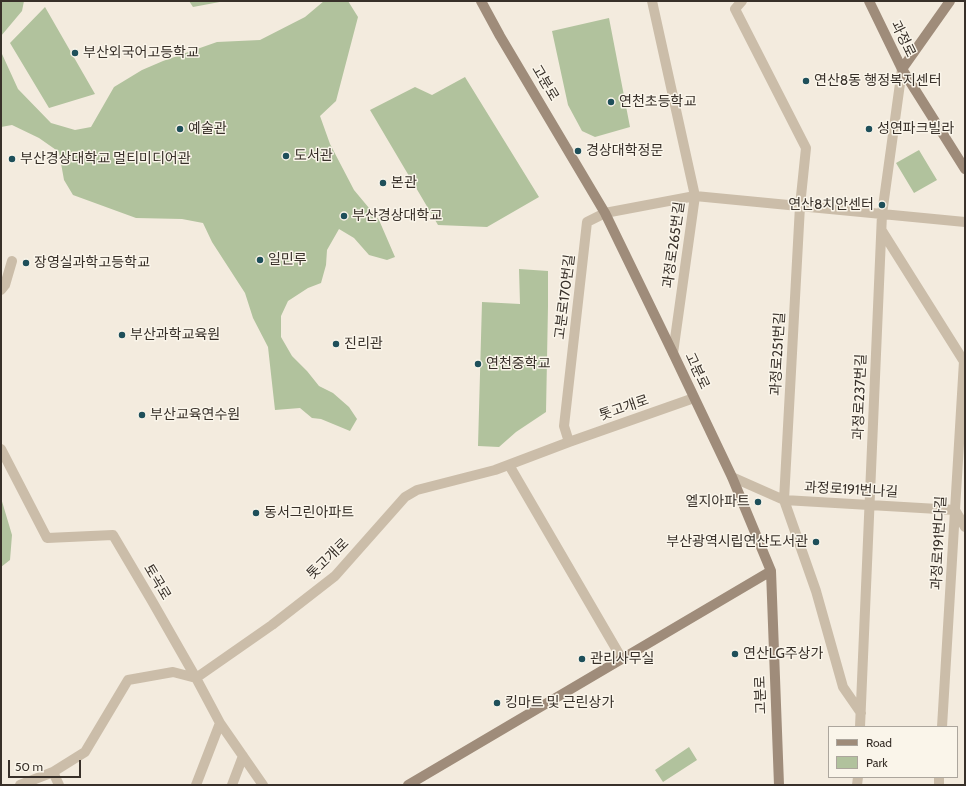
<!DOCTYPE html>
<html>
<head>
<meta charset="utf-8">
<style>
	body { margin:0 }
	#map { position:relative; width:966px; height:786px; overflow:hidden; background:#f3ebde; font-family:Cabin,sans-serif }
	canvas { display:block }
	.frame { position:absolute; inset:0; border:2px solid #383029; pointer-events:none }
	.legend { position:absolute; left:828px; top:726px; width:130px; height:52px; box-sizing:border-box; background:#faf5ea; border:1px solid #aca69d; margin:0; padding:5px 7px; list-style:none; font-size:12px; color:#383029 }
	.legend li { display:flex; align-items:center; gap:8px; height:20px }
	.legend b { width:20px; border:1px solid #aca69d }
	.scale { position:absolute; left:8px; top:760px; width:73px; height:18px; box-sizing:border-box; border:2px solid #383029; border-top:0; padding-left:5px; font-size:12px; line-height:14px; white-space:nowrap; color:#383029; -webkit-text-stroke:3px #faf5ea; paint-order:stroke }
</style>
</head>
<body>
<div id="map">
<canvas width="966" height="786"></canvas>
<div class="frame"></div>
<ul class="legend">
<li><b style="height:5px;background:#9f8c7a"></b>Road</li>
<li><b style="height:11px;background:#b1c29d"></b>Park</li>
</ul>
<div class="scale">50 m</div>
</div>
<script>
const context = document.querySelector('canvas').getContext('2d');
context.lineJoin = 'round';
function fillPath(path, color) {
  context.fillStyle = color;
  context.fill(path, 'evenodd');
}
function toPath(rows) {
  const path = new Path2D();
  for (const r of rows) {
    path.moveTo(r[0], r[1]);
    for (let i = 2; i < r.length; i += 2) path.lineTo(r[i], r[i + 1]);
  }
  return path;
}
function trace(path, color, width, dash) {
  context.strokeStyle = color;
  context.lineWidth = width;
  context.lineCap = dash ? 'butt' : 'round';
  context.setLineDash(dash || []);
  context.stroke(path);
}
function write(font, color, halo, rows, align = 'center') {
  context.font = font + ' Cabin,"Noto Sans KR",sans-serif';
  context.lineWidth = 3;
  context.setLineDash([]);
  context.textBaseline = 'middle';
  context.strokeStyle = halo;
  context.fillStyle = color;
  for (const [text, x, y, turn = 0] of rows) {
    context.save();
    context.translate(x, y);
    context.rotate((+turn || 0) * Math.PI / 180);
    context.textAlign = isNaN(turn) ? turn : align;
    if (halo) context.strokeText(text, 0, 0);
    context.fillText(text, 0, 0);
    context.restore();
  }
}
fillPath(toPath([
	[1,1,24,1,22,11,1,36],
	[189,1,225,1,193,7],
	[324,1,348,1,358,17,336,101,320,116,330,144,354,190,379,220,395,257,387,260,369,255,354,238,339,229,327,250,326,265,321,283,308,288,288,301,281,316,281,337,292,356,307,371,319,386,333,393,349,407,357,419,350,431,321,419,312,418,300,408,275,410,268,347,253,318,245,293,212,242,203,223,182,219,136,218,73,195,64,180,59,152,39,138,12,125,1,127,1,44,2,54,18,89,51,123,75,130,91,127,114,87,142,70,163,61,217,42,260,40,305,17],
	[45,7,95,94,49,108,10,43],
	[609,18,630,127,595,137,582,131,568,105,552,31],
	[465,77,539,197,487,227,438,225,370,110,415,87,432,95],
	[919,150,937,180,914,193,896,163],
	[519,269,548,271,548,306,546,412,516,432,499,447,478,446,482,302,520,304],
	[1,498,12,535,10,560,1,567],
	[689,747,697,760,663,782,655,770]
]), '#b1c29d');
trace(toPath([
	[652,1,695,196,673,353],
	[742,1,735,9,806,148,800,206,784,500,816,591,843,687,861,713],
	[882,231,965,363],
	[1,290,5,285,12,261],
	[569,442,564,426,587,222,605,213,695,196,965,222],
	[1,449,47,538,113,535,152,601,196,678,220,723,263,785],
	[509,465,622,659],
	[732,477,784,500,955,510,965,527],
	[860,727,882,214,902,69],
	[942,727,955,510,964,361],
	[53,772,59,785],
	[20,785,53,772,85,752,128,680,173,672,196,678,272,625,335,576,405,497,417,490,495,470,569,442,694,398],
	[196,785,220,723],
	[232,785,243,756],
	[857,785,858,777],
	[939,785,939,777]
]), '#cbbda9', 10);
trace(toPath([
	[481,1,500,36,605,213,673,353,732,477,771,571,779,785],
	[869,1,902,69,965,169],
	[902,69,950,1],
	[408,785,771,571]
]), '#9f8c7a', 10);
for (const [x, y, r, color] of [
	[75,53,4,"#1e4f5a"],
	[806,81,4,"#1e4f5a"],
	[611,102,4,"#1e4f5a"],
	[180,129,4,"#1e4f5a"],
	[869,129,4,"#1e4f5a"],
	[578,151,4,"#1e4f5a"],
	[286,156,4,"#1e4f5a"],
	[12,159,4,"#1e4f5a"],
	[383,183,4,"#1e4f5a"],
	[882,205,4,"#1e4f5a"],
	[344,216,4,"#1e4f5a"],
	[260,260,4,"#1e4f5a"],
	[26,263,4,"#1e4f5a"],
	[122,335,4,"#1e4f5a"],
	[336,344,4,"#1e4f5a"],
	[478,364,4,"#1e4f5a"],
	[142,415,4,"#1e4f5a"],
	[758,502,4,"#1e4f5a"],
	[256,513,4,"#1e4f5a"],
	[816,542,4,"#1e4f5a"],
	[735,654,4,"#1e4f5a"],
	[582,659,4,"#1e4f5a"],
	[497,703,4,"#1e4f5a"]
]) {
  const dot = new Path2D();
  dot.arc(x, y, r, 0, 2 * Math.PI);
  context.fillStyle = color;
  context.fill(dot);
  trace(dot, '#faf5ea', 1.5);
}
write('14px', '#383029', '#faf5ea', [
	["과정로",903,39,64],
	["고분로",545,83,59],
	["과정로265번길",674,245,-82],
	["고분로170번길",565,297,-83],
	["과정로251번길",778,354,-87],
	["고분로",697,371,65],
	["과정로237번길",860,397,-88],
	["톳고개로",624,408,-19],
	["과정로191번나길",851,490,3],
	["과정로191번다길",939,543,-87],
	["톳고개로",328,559,-44],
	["토곡로",157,582,59],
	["고분로",761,695,-92]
]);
write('14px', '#383029', '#faf5ea', [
	["부산외국어고등학교",83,53],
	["연산8동 행정복지센터",814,81],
	["연천초등학교",619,102],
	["예술관",188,129],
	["성연파크빌라",877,129],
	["경상대학정문",586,151],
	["도서관",294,156],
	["부산경상대학교 멀티미디어관",20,159],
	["본관",391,183],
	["연산8치안센터",874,205,"right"],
	["부산경상대학교",352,216],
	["일민루",268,260],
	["장영실과학고등학교",34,263],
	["부산과학교육원",130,335],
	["진리관",344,344],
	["연천중학교",486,364],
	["부산교육연수원",150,415],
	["엘지아파트",750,502,"right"],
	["동서그린아파트",264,513],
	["부산광역시립연산도서관",808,542,"right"],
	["연산LG주상가",743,654],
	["관리사무실",590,659],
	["킹마트 및 근린상가",505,703]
], 'left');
</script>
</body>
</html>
